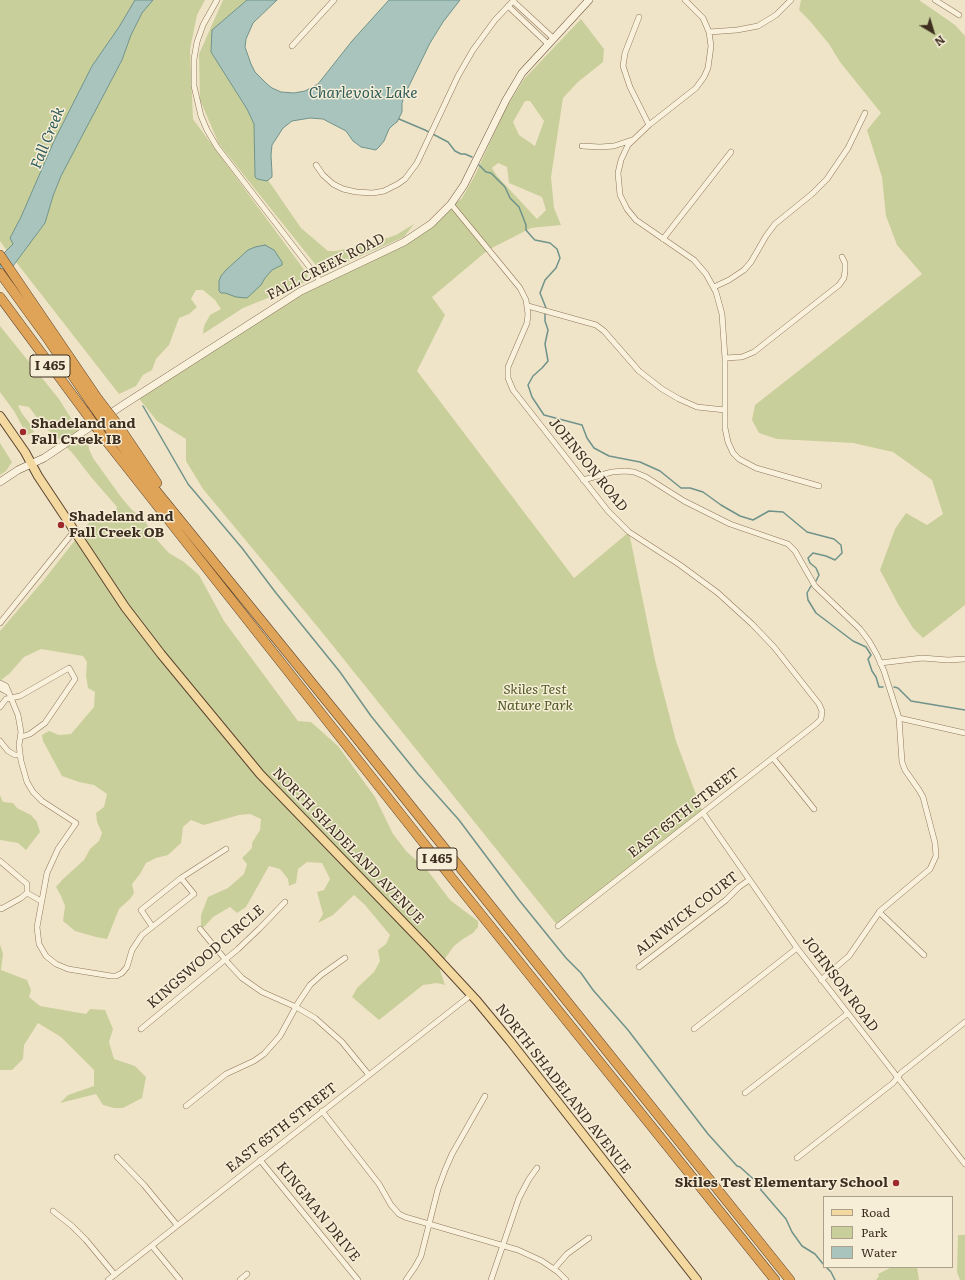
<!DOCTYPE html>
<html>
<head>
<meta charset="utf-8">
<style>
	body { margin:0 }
	#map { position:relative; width:965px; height:1280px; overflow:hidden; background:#f0e4c8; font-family:Literata,serif }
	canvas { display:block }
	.legend { position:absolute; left:823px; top:1196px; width:130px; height:72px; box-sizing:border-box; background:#f7eed8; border:1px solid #ada18e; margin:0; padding:5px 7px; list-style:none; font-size:12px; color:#3d2e20 }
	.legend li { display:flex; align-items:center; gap:8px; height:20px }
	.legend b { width:20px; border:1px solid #ada18e }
	.north { position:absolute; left:913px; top:12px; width:40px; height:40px; -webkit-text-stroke:3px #f7eed8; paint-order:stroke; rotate:142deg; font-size:11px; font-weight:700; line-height:16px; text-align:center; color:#3d2e20 }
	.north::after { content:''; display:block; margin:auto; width:14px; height:18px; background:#3d2e20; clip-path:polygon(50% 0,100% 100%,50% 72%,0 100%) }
</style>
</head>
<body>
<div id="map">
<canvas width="965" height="1280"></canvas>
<ul class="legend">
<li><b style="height:5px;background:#f3d9a0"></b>Road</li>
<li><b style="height:11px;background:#c9cf9b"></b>Park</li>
<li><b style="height:11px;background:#a9c4bc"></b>Water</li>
</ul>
<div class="north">N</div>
</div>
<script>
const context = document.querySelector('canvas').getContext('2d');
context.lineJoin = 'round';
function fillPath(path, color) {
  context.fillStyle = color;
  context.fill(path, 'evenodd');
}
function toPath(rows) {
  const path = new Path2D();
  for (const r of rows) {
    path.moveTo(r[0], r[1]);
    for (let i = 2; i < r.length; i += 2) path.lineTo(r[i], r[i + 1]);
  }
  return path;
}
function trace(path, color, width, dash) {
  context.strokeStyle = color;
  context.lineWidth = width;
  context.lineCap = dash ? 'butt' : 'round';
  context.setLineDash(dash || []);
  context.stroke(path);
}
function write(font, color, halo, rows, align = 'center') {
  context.font = font + ' Literata,serif';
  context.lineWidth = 3;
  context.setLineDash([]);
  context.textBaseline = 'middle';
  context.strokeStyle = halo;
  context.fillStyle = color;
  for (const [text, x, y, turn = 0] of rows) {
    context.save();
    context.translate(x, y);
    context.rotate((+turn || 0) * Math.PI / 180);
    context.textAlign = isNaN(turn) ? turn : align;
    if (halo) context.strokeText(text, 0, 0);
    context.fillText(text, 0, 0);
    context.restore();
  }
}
fillPath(toPath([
	[0,0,135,0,119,27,92,66,54,141,21,217,10,238,13,244,7,251,0,241],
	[153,0,205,0,197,15,190,49,193,119,308,275,305,282,288,290,243,308,203,334,204,326,210,315,221,309,215,300,203,290,196,290,191,299,197,307,189,314,179,318,169,345,156,359,152,370,143,375,136,386,119,394,16,262,45,223,53,196,61,176,122,60,131,35,142,13],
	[223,0,247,0,213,30,211,52,247,109,254,124,255,177,257,179,268,180,301,228,328,251,336,251,375,242,396,235,414,224,404,237,327,271,319,269,219,144,200,100,199,54],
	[801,0,919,0,955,25,965,36,965,605,923,638,913,628,898,604,880,570,895,529,906,513,927,525,943,514,932,480,893,452,853,443,777,439,759,433,752,420,755,405,922,274,897,245,886,216,882,177,867,130,881,113,840,62,829,44,810,21,799,10],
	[581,19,604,49,603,62,578,82,563,98,551,177,554,208,561,225,531,228,488,250,432,297,445,315,417,371,574,578,629,532,655,660,676,741,703,813,558,926,321,631,203,489,186,461,186,439,157,421,137,396,321,282,425,228,454,200,456,203,462,198,474,177,506,108,524,79],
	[525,101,530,101,544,121,535,146,519,135,513,122],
	[498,163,507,167,509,183,542,197,546,210,537,219,497,176,492,168],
	[0,326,59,399,84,439,88,441,89,449,93,458,121,497,132,510,144,520,158,541,169,553,184,562,199,575,224,621,298,721,311,722,338,746,375,797,393,834,407,852,428,871,450,900,478,921,478,927,473,933,463,939,454,946,439,967,445,985,437,983,423,985,379,1020,352,997,357,988,374,972,380,961,378,950,386,944,390,935,365,905,354,895,333,915,318,923,323,914,317,892,324,890,330,879,322,863,307,862,298,869,296,883,289,886,288,879,280,869,269,866,246,907,237,913,230,907,213,917,204,927,201,927,201,915,208,897,228,888,244,874,247,864,242,858,252,848,252,843,260,830,261,819,250,814,239,815,204,825,191,820,183,827,181,843,168,855,156,858,146,863,140,874,132,884,134,893,130,899,119,909,107,939,96,937,75,931,63,921,65,906,61,896,56,887,63,879,84,860,90,849,99,841,102,833,97,822,96,813,104,807,107,794,94,785,79,782,62,776,43,741,42,735,49,731,59,735,71,734,94,707,95,692,88,688,86,676,87,662,83,656,41,649,24,657,10,673,0,681,0,631,43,581,87,525,96,516,115,512,117,507,91,477,74,455,55,435,45,428,29,407,18,405,21,412,30,424,34,432,27,435,14,411,0,392],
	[0,443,12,462,6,471,0,475],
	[0,795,3,802,13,803,17,808,31,815,37,822,40,832,26,850,18,843,0,840],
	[0,944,3,954,1,970,27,980,31,990,29,997,40,1006,86,1014,90,1009,105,1010,113,1029,109,1042,114,1059,135,1066,146,1077,142,1098,123,1108,114,1108,103,1105,96,1094,60,1103,68,1095,94,1086,94,1070,61,1037,38,1023,24,1045,23,1059,12,1070,0,1070],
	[958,1235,965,1235,965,1280,960,1280,957,1272],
	[892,1267,917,1267,919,1280,876,1280,879,1276,878,1274]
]), '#c9cf9b');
const water = toPath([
	[135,0,153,0,142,13,131,35,122,60,61,176,53,196,45,223,13,266,0,279,0,257,13,244,10,238,21,217,54,141,92,66,119,27,135,0],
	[247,0,277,0,253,23,246,39,245,47,251,64,255,72,267,84,272,88,281,92,294,93,305,91,318,84,352,41,389,0,460,0,443,22,430,43,405,94,402,103,402,112,397,122,393,125,389,129,384,141,379,147,376,150,361,147,353,141,346,131,323,119,310,118,292,121,283,128,272,145,271,155,272,173,272,177,267,181,257,179,255,177,254,124,247,109,211,52,212,30,247,0],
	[265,245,274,250,282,262,282,265,272,270,265,278,261,285,247,298,236,297,225,293,221,293,219,291,219,281,221,276,226,270,248,250,255,247,265,245]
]);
fillPath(water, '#a9c4bc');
trace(water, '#6f938a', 1);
trace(toPath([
	[399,119,425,130,448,142,455,151,461,154,465,154,472,157],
	[479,165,486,172,491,173,505,187,510,198,519,207,526,225,526,230,532,237,535,240,550,243,557,249,560,258,556,268,545,280,540,293,546,308],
	[545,314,545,321,548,330,545,344,548,361,542,368,533,376,528,385,532,397,544,415,582,425,587,438,594,448,609,456,640,462,660,471,681,488,690,488,703,492,721,505,740,516,753,520,769,511,783,512,807,532,834,539,841,545,842,553,835,560,826,556,813,553,808,558,810,563,816,568,819,575,816,581],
	[143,406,188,484,242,548,276,593,340,672,371,716,418,774,459,820,519,900,566,958,581,973,593,990,628,1030,708,1134,737,1166,740,1167,760,1185,761,1190,786,1219,792,1232,802,1246,815,1254,824,1265],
	[811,586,807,593,808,600,816,613,853,641,866,647,871,655,868,659,872,671,876,677,879,687,883,687],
	[894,687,898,688,911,701,965,710],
	[826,1267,831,1272,835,1280]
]), '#6f938a', 1.5);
const street = toPath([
	[217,0,203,25,197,42,194,59,194,86,201,116,207,130,217,147,321,282],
	[685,0,703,18,709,32,711,46,708,68,704,77,696,88,649,125,628,145,621,160,618,173,620,195,627,209,636,220,694,260,706,274,716,292,722,314,725,358,725,428,728,442,733,453,739,459,756,468,819,486],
	[935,0,959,15],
	[513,1,553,38],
	[508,6,548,44],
	[639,17,625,53,623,66,630,87,649,125],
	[709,32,737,30,758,26,776,15,791,0],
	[292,46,334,0],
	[582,146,600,147,614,146,632,140],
	[316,165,323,175,333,184,343,189,356,192,373,193,384,191,398,184,405,179,417,163,458,76,473,50,495,20,514,0],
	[451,204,520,288,526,300,528,314,527,323,508,367,508,378,513,390,608,511,629,532,680,565,718,593,752,624,774,647,819,704,822,711,821,719,816,724,558,926],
	[663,239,731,152],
	[714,287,729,280,744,270,751,262,766,236,775,224,812,194,827,179,848,148,865,113],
	[528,306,596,325,604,331,639,371,662,389,679,399,697,407,725,410],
	[725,358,742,357,754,352,839,285,844,278,845,271,845,263,842,257],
	[583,480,612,472,625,471,634,472,646,477,684,501,730,524,788,544,795,551,815,586,860,629,869,641,877,655,884,671,899,718,902,762,905,770,919,790,923,797,935,843,936,856,930,869,880,911,849,956,821,980],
	[0,623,75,530],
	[880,663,922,658,948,660,965,659],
	[0,683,6,686,18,715,21,732,19,745,21,761,27,782,33,792,42,801,76,823,58,849,47,873,37,927,39,944,46,956,56,964,68,969,111,976,116,976,122,973,127,967,132,950,142,935,194,894,181,878],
	[0,688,9,693],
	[0,707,6,699,20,696,69,668,75,679,45,723,30,734,21,737],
	[899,718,965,733],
	[0,741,8,751,15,755,20,755],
	[773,758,814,809],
	[703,813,797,948,965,1164],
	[0,861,27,884,27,893,21,898,1,909,0,908],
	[27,893,41,901],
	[879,912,924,955],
	[152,926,141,910,181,878,226,849],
	[200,929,229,964,242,978,262,992,296,1007,315,1018,342,1042,369,1075],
	[639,967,726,900,739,887,749,880],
	[141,1029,238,949,259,929,285,902],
	[694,1029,797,948],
	[745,1093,847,1014],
	[186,1106,226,1074,254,1061,264,1054,280,1036,298,1003,310,985,321,975,345,958],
	[322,1111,379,1184,391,1205,399,1214,405,1217,518,1250,542,1261,558,1272,566,1280],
	[117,1157,144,1185,177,1225],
	[797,1158,893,1083,901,1073,965,1022],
	[260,1160,358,1280],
	[53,1211,72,1226,86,1240,115,1275],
	[152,1246,180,1280],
	[554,1269,567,1254,589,1238],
	[108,1280,471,995],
	[240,1280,247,1274],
	[406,1280,415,1267,421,1256,438,1189,445,1170,452,1154,485,1096],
	[491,1280,519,1198,529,1179,537,1168]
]);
const secondary = toPath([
	[0,482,18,470,44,458,123,405,301,291,404,242,431,224,451,204,464,185,506,100,522,73,589,0]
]);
const primary = toPath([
	[0,416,25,452,38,476,125,607,161,654,260,774,428,948,477,1001,510,1041,697,1280]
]);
const highway = toPath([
	[0,255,98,399],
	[0,273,45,335,91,403],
	[0,297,88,416],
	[118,425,157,483],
	[110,430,145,477,342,720,790,1280],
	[103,437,422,841,775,1280]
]);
trace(street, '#8d765c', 6);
trace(secondary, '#6f573f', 8);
trace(primary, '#5b4430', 10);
trace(highway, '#5b4430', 10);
trace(street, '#faf1dc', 5);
trace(secondary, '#faf1dc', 7);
trace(primary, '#f3d9a0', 8);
trace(highway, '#e0a458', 9);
const highwayBridge = toPath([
	[98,399,118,425],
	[91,403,110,430],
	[88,416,103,437]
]);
trace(highwayBridge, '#5b4430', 10, []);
trace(highwayBridge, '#e0a458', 9);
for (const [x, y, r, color] of [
	[23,432,4,"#9e2a2b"],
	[61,525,4,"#9e2a2b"],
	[896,1183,4,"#9e2a2b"]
]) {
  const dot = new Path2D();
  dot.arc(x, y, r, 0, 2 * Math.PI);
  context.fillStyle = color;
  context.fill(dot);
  trace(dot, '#f7eed8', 1.5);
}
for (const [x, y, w] of [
	[50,366,40],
	[437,859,40]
]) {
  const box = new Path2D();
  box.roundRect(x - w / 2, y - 11, w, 22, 3);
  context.fillStyle = '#f7eed8';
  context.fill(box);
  trace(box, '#3d2e20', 1);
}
write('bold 13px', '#3d2e20', null, [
	["I 465",50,366],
	["I 465",437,859]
]);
write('14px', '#3d2e20', '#f7eed8', [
	["FALL CREEK ROAD",326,267,-27],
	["JOHNSON ROAD",588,465,51],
	["EAST 65TH STREET",684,813,-38],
	["NORTH SHADELAND AVENUE",348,846,46],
	["ALNWICK COURT",687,914,-38],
	["KINGSWOOD CIRCLE",206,957,-41],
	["JOHNSON ROAD",840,984,53],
	["NORTH SHADELAND AVENUE",563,1089,52],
	["EAST 65TH STREET",282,1128,-38],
	["KINGMAN DRIVE",318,1212,51]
]);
write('bold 14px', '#3d2e20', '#f7eed8', [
	["Shadeland and",31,424],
	["Fall Creek IB",31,440],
	["Shadeland and",69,517],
	["Fall Creek OB",69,533],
	["Skiles Test Elementary School",888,1183,"right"]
], 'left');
write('italic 14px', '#4d5a26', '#f7eed8', [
	["Skiles Test",535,690],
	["Nature Park",535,706]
]);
write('italic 15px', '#2f5d5a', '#f7eed8', [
	["Charlevoix Lake",363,94],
	["Fall Creek",48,138,-68]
]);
</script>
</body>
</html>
